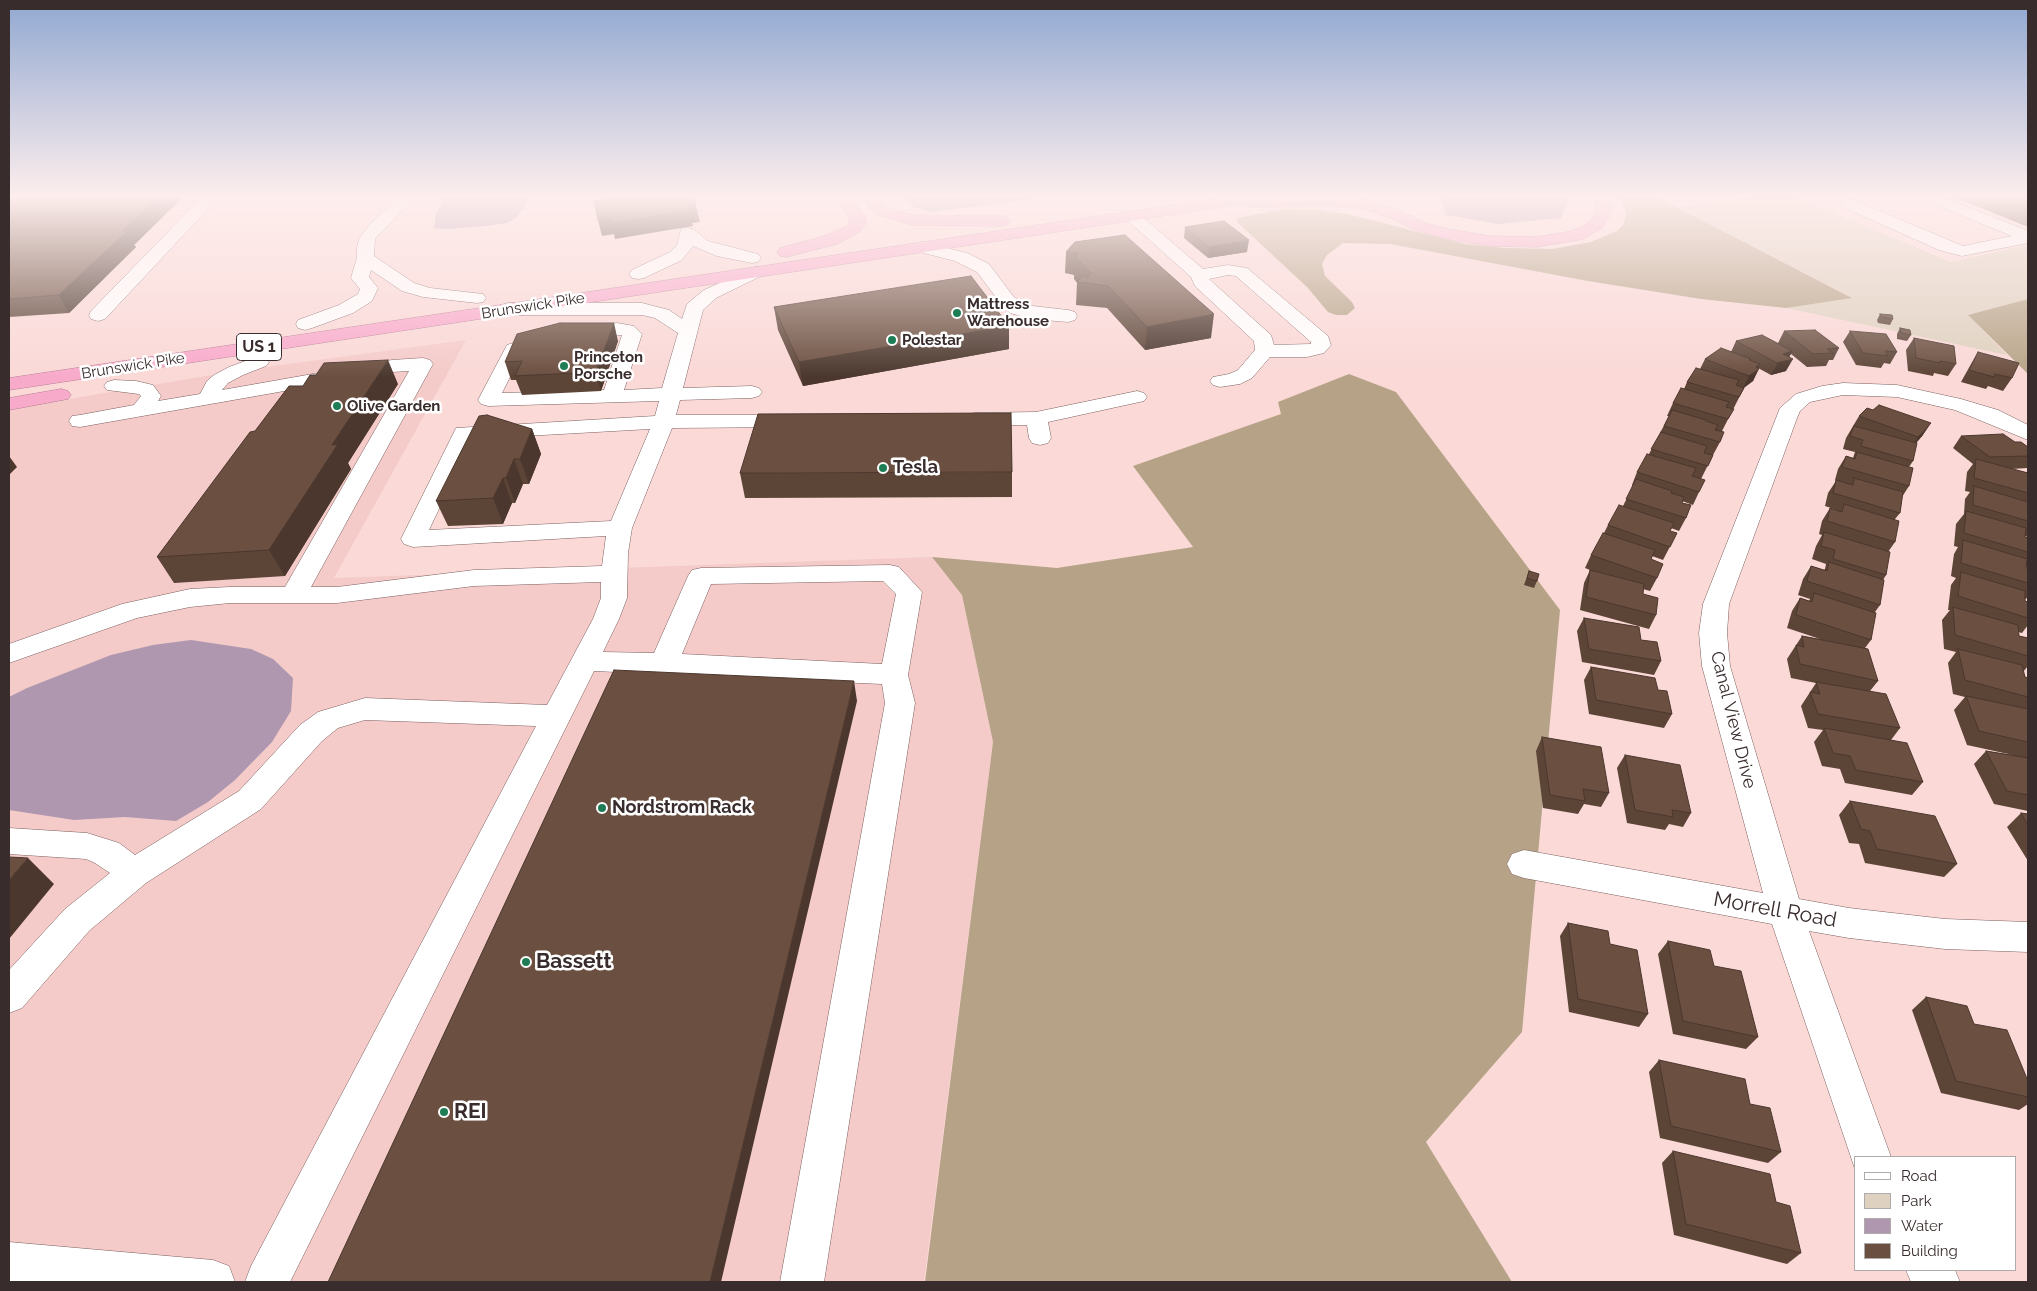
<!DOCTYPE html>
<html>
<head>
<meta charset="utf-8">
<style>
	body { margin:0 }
	#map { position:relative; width:2037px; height:1291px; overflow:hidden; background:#fad9d7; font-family:Raleway,sans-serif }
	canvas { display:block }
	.frame { position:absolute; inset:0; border:10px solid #392c2c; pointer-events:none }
	.legend { position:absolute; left:1854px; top:1156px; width:162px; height:115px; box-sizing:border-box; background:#fff; border:1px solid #b0abab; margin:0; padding:6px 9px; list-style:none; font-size:15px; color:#392c2c }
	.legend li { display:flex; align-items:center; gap:10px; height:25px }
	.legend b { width:25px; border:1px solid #b0abab }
</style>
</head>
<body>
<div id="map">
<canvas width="2037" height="1291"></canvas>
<div class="frame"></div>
<ul class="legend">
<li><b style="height:6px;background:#fff"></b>Road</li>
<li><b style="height:14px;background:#ded1bf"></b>Park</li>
<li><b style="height:14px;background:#ae97af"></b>Water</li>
<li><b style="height:14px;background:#6b4f40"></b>Building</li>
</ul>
</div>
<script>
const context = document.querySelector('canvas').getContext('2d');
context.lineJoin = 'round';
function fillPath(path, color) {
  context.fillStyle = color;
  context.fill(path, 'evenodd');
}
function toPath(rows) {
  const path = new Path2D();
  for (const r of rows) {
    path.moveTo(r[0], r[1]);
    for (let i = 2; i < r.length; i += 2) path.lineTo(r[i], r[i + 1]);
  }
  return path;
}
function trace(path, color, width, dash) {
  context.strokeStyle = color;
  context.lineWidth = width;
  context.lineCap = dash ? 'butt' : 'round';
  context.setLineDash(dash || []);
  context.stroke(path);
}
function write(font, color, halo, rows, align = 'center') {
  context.font = font + ' Raleway,sans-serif';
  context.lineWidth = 5;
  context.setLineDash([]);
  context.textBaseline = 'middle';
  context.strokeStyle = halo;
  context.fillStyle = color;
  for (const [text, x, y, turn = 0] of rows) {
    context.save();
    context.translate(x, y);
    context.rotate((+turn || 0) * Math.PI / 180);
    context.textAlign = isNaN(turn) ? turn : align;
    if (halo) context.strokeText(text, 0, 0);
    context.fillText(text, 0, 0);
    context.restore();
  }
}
fillPath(toPath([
	[466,340,334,578,932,557,962,595,993,742,924,1282,9,1282,9,409,236,371]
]), '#f4cbc9');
fillPath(toPath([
	[1761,196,1793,196,1951,262,2028,245,2028,299,1968,315,2007,355,1786,308,1851,297,1676,207]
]), '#ded1bf');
fillPath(toPath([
	[1618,196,1655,196,1852,298,1786,308,1701,299,1588,281,1390,244,1343,243,1327,255,1322,264,1325,276,1352,302,1355,308,1347,315,1336,315,1328,312,1307,287,1237,222,1237,218,1283,209,1321,210,1348,214,1465,244,1504,248,1552,249,1591,242,1617,231,1623,225,1626,215,1625,208],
	[2028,299,2028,374,1968,315],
	[1349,374,1396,392,1560,610,1522,1032,1426,1142,1512,1282,925,1282,993,742,962,595,932,557,1057,568,1193,547,1133,466,1281,414,1278,402]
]), '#b6a387');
fillPath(toPath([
	[446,196,526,196,528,202,517,217,507,223,486,226,446,229,434,228,436,213],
	[905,196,1055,196,931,212,913,207],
	[1441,196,1570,196,1561,218,1498,224,1446,215],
	[191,640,251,649,273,659,293,678,291,711,272,742,235,780,208,802,176,821,125,817,74,820,9,810,9,697,27,688,111,655,153,645]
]), '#ae97af');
const minor = toPath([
	[203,196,220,196,105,319,98,321,91,319,89,315,91,311,203,196],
	[399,196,416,196,375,239,374,256,414,283,430,288,483,294,486,298,483,302,477,303,423,297,402,291,371,270,369,277,378,288,372,301,353,313,312,328,305,330,298,328,296,324,298,320,339,305,358,294,360,289,351,278,357,258,357,248,359,239,370,224,399,196],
	[1822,196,1844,196,1963,246,2012,236,1921,199,1918,196,1940,196,2028,231,2028,243,1962,256,1939,250,1825,199,1822,196],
	[1132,211,1138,213,1203,269,1228,265,1247,268,1328,336,1331,345,1324,353,1307,357,1270,357,1252,378,1240,384,1220,387,1213,385,1210,381,1213,377,1229,374,1238,370,1255,350,1254,341,1195,286,1191,277,1126,219,1124,216,1126,213,1132,211],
	[1228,275,1236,276,1311,342,1311,344,1274,345,1271,335,1209,279,1228,275],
	[687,228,693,229,708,241,758,254,761,258,758,262,752,263,717,256,693,246,682,260,644,278,638,279,632,278,629,274,632,270,670,252,677,245,681,229,687,228],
	[922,242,967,253,989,264,1013,296,1024,305,1068,310,1075,312,1077,316,1075,320,1068,322,1032,319,1010,313,1001,304,977,272,955,261,916,251,914,247,916,243,922,242],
	[755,267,761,268,764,272,761,276,716,298,703,310,683,388,752,386,759,388,762,392,759,396,752,398,680,400,676,415,794,415,802,416,805,421,802,426,794,427,672,428,632,528,628,553,627,598,619,619,603,652,654,653,688,576,692,570,701,568,890,565,899,567,922,592,908,675,915,703,824,1282,780,1282,885,703,882,684,594,671,290,1282,245,1282,251,1266,536,726,365,720,338,728,322,741,261,809,146,883,89,931,22,1008,9,1013,9,970,65,909,110,873,95,863,86,859,9,854,9,828,87,833,119,843,135,855,239,791,300,725,318,712,365,698,547,705,593,619,601,598,601,582,474,586,337,603,230,603,190,607,137,618,9,663,9,644,122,604,190,589,230,587,285,587,409,371,392,372,80,427,72,426,69,421,72,416,80,415,134,405,141,396,139,394,107,390,104,386,107,382,114,380,136,381,153,385,161,396,158,401,200,394,207,381,214,375,229,367,259,356,266,358,269,362,266,366,243,375,228,383,222,390,392,360,423,358,430,360,433,364,311,587,337,587,474,570,602,566,606,536,413,547,404,544,401,539,456,428,655,416,659,401,488,406,481,404,478,400,507,345,531,337,538,339,541,343,538,347,522,353,502,393,604,390,622,335,578,340,571,338,568,334,571,330,578,328,617,323,634,326,642,334,624,390,662,388,678,333,655,318,642,315,508,315,501,313,499,309,501,305,508,303,642,303,669,310,682,319,687,304,704,290,755,267],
	[650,429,611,521,429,530,472,439,650,429],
	[883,581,896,594,882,664,682,654,711,584,883,581],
	[1843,383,1897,385,1961,399,1998,410,2028,425,2028,440,1955,410,1897,397,1843,395,1810,402,1800,411,1797,418,1729,604,1727,633,1730,666,1799,899,1849,908,1945,919,2028,922,2028,952,1945,949,1849,938,1809,931,1891,1157,1856,1157,1856,1172,1772,924,1524,878,1512,874,1507,864,1512,854,1524,850,1763,893,1702,666,1699,633,1703,604,1780,408,1796,394,1822,386,1843,383],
	[1137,391,1144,393,1147,397,1144,401,1048,422,1051,438,1048,443,1040,445,1032,443,1029,438,1027,425,975,425,967,424,964,419,967,414,975,413,1036,412,1137,391],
	[9,1242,213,1260,229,1266,235,1282,9,1282,9,1242],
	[1906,1270,1955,1270,1960,1282,1911,1282,1906,1270]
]);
const highway = toPath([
	[835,196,851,196,865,217,866,223,859,232,837,244,786,257,780,256,777,252,780,248,825,236,847,226,850,222,849,217,835,196],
	[861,196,877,196,890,209,914,215,1002,216,1008,218,1010,221,1008,224,1002,226,913,225,878,215,869,208,861,196],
	[1233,196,1332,196,1364,199,1401,211,1425,223,1448,229,1490,236,1537,237,1572,231,1590,222,1596,211,1595,204,1589,196,1605,196,1611,204,1612,211,1602,228,1583,239,1537,247,1490,246,1446,239,1413,229,1389,217,1362,209,1332,206,1248,207,1242,204,9,390,9,378,1233,196],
	[61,389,68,391,71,395,68,399,9,410,9,398,61,389]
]);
trace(minor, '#7c605f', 1);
trace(highway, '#b57e93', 1);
fillPath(minor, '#fff');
fillPath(highway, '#f8aacb');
fillPath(toPath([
	[9,196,178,196,180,200,134,245,136,247,69,313,9,317],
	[1951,196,2028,196,2028,227],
	[1185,227,1247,252,1208,258,1184,238],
	[1075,242,1211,338,1145,350,1107,308,1076,305,1077,283,1074,279,1074,275,1065,273,1066,252],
	[774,307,1009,326,1009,349,803,386,778,330],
	[1880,314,1893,319,1890,325,1878,323,1877,320],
	[1900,328,1911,335,1907,341,1897,339,1897,334],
	[1784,331,1839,348,1833,360,1829,360,1826,366,1807,367,1791,354,1789,357,1786,371,1771,375,1758,368,1753,381,1744,388,1722,431,1720,442,1713,455,1704,453,1713,455,1701,479,1699,492,1693,505,1682,501,1682,503,1686,518,1679,531,1671,528,1670,531,1677,533,1663,560,1652,556,1651,559,1657,578,1650,591,1643,589,1643,594,1656,615,1649,629,1580,610,1584,583,1590,570,1585,568,1591,555,1604,533,1608,525,1623,506,1633,486,1632,485,1637,472,1649,454,1660,433,1669,416,1667,416,1673,403,1684,389,1687,382,1700,369,1705,359,1731,352,1736,341,1778,343],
	[1850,331,1897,352,1890,364,1884,363,1881,368,1856,365,1843,342],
	[1914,338,1956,364,1948,376,1934,373,1933,376,1908,371,1906,350],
	[618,341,601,391,522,395,516,380,511,380,505,362],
	[1978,352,2012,378,2003,391,1988,386,1986,389,1961,382,1971,364],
	[398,384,348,463,351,469,285,576,174,583,157,557,255,431],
	[1859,416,1923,435,1916,443,1913,461,1909,467,1909,486,1902,497,1900,513,1895,519,1895,542,1888,552,1886,575,1883,580,1880,605,1875,612,1871,640,1865,648,1878,681,1870,691,1900,728,1891,740,1923,782,1912,795,1845,783,1840,769,1822,766,1814,742,1823,730,1808,728,1801,706,1816,683,1791,678,1787,659,1802,636,1820,639,1787,628,1792,611,1800,598,1809,601,1810,599,1798,595,1803,579,1811,566,1824,570,1825,569,1826,564,1812,559,1816,546,1822,535,1819,534,1822,521,1830,508,1840,511,1825,506,1828,493,1836,481,1835,480,1838,469,1846,456,1853,458,1855,452,1843,449,1846,438],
	[532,429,541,454,529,484,523,484,515,503,512,503,503,524,448,526,436,501],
	[1961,436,2015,442,2028,447,2028,468,2011,469,2028,473,2028,537,2025,536,2025,537,2028,538,2028,566,2026,568,2028,569,2028,596,2026,599,2025,599,2025,601,2028,602,2028,625,2022,633,2018,632,2019,636,2028,638,2028,666,2023,672,2025,677,2028,678,2028,811,1994,804,1974,764,1986,751,2013,755,1967,745,1954,710,1965,697,1953,694,1948,663,1956,652,1944,649,1942,620,1950,610,1948,610,1951,585,1956,578,1951,576,1954,554,1958,547,1954,546,1956,524,1964,514,1965,499,1970,492,1965,491,1967,472,1973,464,1953,448],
	[1012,472,1012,497,745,498,740,473],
	[1529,571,1537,581,1534,588,1524,585],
	[1584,618,1641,640,1661,661,1654,675,1582,662,1577,631],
	[1591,667,1658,690,1672,714,1664,728,1589,714,1584,680],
	[1542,737,1609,793,1601,807,1584,804,1578,814,1543,808,1536,751],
	[1625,755,1691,813,1683,827,1669,824,1665,830,1627,823,1617,768],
	[1850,801,1957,864,1944,877,1865,863,1859,844,1849,843,1839,815],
	[2021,813,2028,814,2028,861,2007,827],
	[1568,923,1610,944,1648,1014,1639,1027,1569,1012,1560,936],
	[1668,941,1714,966,1758,1037,1746,1049,1673,1034,1658,954],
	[1926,997,1974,1024,2028,1097,2028,1104,2019,1110,1941,1093,1912,1010],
	[1659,1060,1750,1104,1781,1152,1768,1163,1660,1138,1649,1072],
	[1673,1151,1776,1202,1801,1253,1787,1264,1674,1235,1662,1163]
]), '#5c4437');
fillPath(toPath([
	[160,196,178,196,180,200,134,245,136,247,69,313,59,295,122,231],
	[696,206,700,222,692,223,693,226,615,239,614,234,602,236,598,220],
	[1249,240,1247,252,1208,258,1209,247],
	[1214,314,1211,338,1145,350,1147,327],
	[614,323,618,341,601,391,596,372],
	[1009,326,1009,349,803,386,799,362],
	[1792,351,1788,360,1793,359,1786,371,1771,375,1783,354],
	[388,360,398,384,348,463,351,469,285,576,269,550,332,445],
	[1760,364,1757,371,1759,369,1753,381,1743,388,1749,376,1756,367],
	[1931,423,1923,435,1910,450,1918,437],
	[532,429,541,454,529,484,520,459],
	[9,456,17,467,9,475],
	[514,459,523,484,515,503,506,478],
	[503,478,512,503,503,524,493,498],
	[854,681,857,701,721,1282,710,1282],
	[28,858,54,884,9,939,9,880]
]), '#4b372d');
const building = toPath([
	[9,196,160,196,122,231,127,231,59,295,9,299,9,196],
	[629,196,693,196,696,206,689,207,690,210,611,223,610,218,598,220,594,201,629,196],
	[2016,196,2028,196,2028,201,2016,196],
	[1224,221,1249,240,1209,247,1185,227,1224,221],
	[1125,235,1214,314,1147,327,1108,286,1077,282,1083,276,1088,277,1091,273,1075,257,1078,254,1066,252,1075,242,1125,235],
	[971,276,1009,326,799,362,774,307,971,276],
	[1880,314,1892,315,1893,319,1882,317,1880,314],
	[560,323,614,323,596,372,515,376,522,361,505,362,517,334,560,323],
	[1900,328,1910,330,1911,335,1901,333,1900,328],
	[1815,330,1839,348,1827,349,1833,353,1813,354,1784,331,1815,330],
	[1850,331,1886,334,1897,352,1885,351,1888,356,1863,353,1850,331],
	[1762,335,1792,351,1783,354,1793,359,1777,363,1736,341,1762,335],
	[1914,338,1954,346,1956,364,1940,361,1940,363,1916,358,1914,338],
	[1721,348,1751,359,1749,360,1760,364,1756,367,1759,369,1749,376,1705,359,1721,348],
	[1978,352,2019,363,2012,378,1995,374,1994,377,1969,370,1978,352],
	[388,360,332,445,338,444,269,550,157,557,250,432,255,431,289,386,303,386,310,375,316,375,324,363,388,360],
	[1696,368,1739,380,1736,385,1744,388,1739,397,1687,382,1696,368],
	[1681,388,1729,402,1726,407,1734,409,1728,419,1673,403,1681,388],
	[1879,405,1931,423,1918,437,1859,416,1867,408,1873,410,1879,405],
	[1672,410,1706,420,1706,421,1718,425,1715,430,1724,432,1720,442,1664,426,1672,410],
	[1011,413,1012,472,740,473,758,414,1011,413],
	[487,415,532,429,520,459,514,459,506,478,503,478,493,498,436,501,479,416,487,415],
	[1854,426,1917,443,1913,461,1861,446,1863,440,1850,436,1854,426],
	[1661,432,1707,446,1704,453,1713,455,1708,466,1651,449,1661,432],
	[2003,434,2015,442,2021,442,2028,447,2028,456,1990,457,1961,436,2003,434],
	[1857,452,1913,468,1909,486,1842,467,1846,456,1855,459,1857,452],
	[1647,454,1696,468,1692,476,1705,480,1699,492,1637,472,1647,454],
	[1976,459,2028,473,2028,493,1974,478,1976,459],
	[1854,478,1903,492,1900,513,1833,493,1836,480,1853,485,1854,478],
	[1636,479,1672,491,1671,493,1684,497,1682,503,1691,505,1686,518,1626,499,1636,479],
	[1974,486,2028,502,2028,521,1973,505,1974,486],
	[1844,504,1899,521,1895,542,1827,521,1830,508,1842,512,1844,504],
	[1619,505,1674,523,1670,531,1677,533,1670,547,1608,525,1619,505],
	[1966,511,2026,528,2025,537,2028,538,2028,552,1964,533,1966,511],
	[1824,532,1890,552,1886,575,1833,559,1835,550,1821,546,1824,532],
	[1603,533,1655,550,1651,559,1663,564,1657,578,1591,555,1603,533],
	[1963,540,2027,559,2026,568,2028,569,2028,583,1961,563,1963,540],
	[1829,562,1884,580,1880,605,1807,581,1811,566,1827,571,1829,562],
	[1590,570,1644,584,1643,594,1658,598,1656,615,1586,597,1590,570],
	[1529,571,1539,574,1537,581,1527,578,1529,571],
	[1961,572,2025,591,2025,601,2028,602,2028,618,1958,596,1961,572],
	[1814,593,1876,613,1871,640,1796,615,1800,598,1812,602,1814,593],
	[1953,607,2018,625,2019,636,2028,638,2028,656,1955,635,1953,607],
	[1584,618,1639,627,1641,640,1657,642,1661,661,1589,649,1584,618],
	[1802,636,1868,649,1878,681,1800,664,1796,645,1804,647,1802,636],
	[1958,649,2022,665,2025,677,2028,678,2028,697,1965,680,1958,649],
	[1591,667,1655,678,1658,690,1667,691,1672,714,1596,700,1591,667],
	[614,670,854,681,710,1282,328,1282,614,670],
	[1816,682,1886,694,1900,728,1818,714,1810,692,1820,694,1816,682],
	[1966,696,2028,709,2028,742,1979,731,1966,696],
	[1824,728,1907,743,1923,782,1856,770,1850,756,1833,753,1824,728],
	[1542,737,1601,747,1609,793,1583,789,1585,801,1550,795,1542,737],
	[1986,751,2028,758,2028,795,2007,791,1986,751],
	[1625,755,1680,765,1691,813,1672,810,1673,817,1635,810,1625,755],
	[1850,801,1935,816,1957,864,1877,849,1870,831,1861,829,1850,801],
	[2021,813,2028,814,2028,825,2021,813],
	[9,857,28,858,9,880,9,857],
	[1568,923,1608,931,1610,944,1637,950,1648,1014,1578,999,1568,923],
	[1668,941,1710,950,1714,966,1741,971,1758,1037,1683,1021,1668,941],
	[1926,997,1967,1006,1974,1024,2007,1030,2028,1081,2028,1097,1956,1081,1926,997],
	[1659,1060,1745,1079,1750,1104,1770,1108,1781,1152,1671,1126,1659,1060],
	[1673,1151,1770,1174,1776,1202,1790,1206,1801,1253,1686,1224,1673,1151]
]);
fillPath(building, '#6b4f40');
trace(building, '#4b372d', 1);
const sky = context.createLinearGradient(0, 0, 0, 377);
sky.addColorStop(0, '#91a8d1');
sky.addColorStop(0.52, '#fdeeed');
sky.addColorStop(1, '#fdeeed00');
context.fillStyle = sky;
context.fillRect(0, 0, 2037, 377);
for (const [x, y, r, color] of [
	[957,313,5,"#1e7d54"],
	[892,340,5,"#1e7d54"],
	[564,366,5,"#1e7d54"],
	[337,406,5,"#1e7d54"],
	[883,468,5,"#1e7d54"],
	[602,808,5,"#1e7d54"],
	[526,962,5,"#1e7d54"],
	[444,1112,5,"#1e7d54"]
]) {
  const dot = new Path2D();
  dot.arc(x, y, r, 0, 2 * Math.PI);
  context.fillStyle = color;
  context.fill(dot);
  trace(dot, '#fff', 2);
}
write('bold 15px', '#392c2c', '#fff', [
	["Mattress",967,304],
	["Warehouse",967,321],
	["Polestar",902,340],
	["Princeton",574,357],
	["Porsche",574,374],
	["Olive Garden",347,406]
], 'left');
write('15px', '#392c2c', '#fff', [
	["Brunswick Pike",533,306,-9],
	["Brunswick Pike",133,366,-9]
]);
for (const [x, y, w] of [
	[259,347,45]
]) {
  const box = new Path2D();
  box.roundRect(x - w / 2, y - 13.5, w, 27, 4);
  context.fillStyle = '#fff';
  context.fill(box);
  trace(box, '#392c2c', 1);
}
write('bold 16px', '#392c2c', null, [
	["US 1",259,347]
]);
write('bold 18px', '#392c2c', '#fff', [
	["Tesla",893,468],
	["Nordstrom Rack",612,808]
], 'left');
write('18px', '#392c2c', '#fff', [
	["Canal View Drive",1733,720,76]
]);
write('21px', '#392c2c', '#fff', [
	["Morrell Road",1775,910,10]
]);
write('bold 21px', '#392c2c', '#fff', [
	["Bassett",536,962],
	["REI",454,1112]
], 'left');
</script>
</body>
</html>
